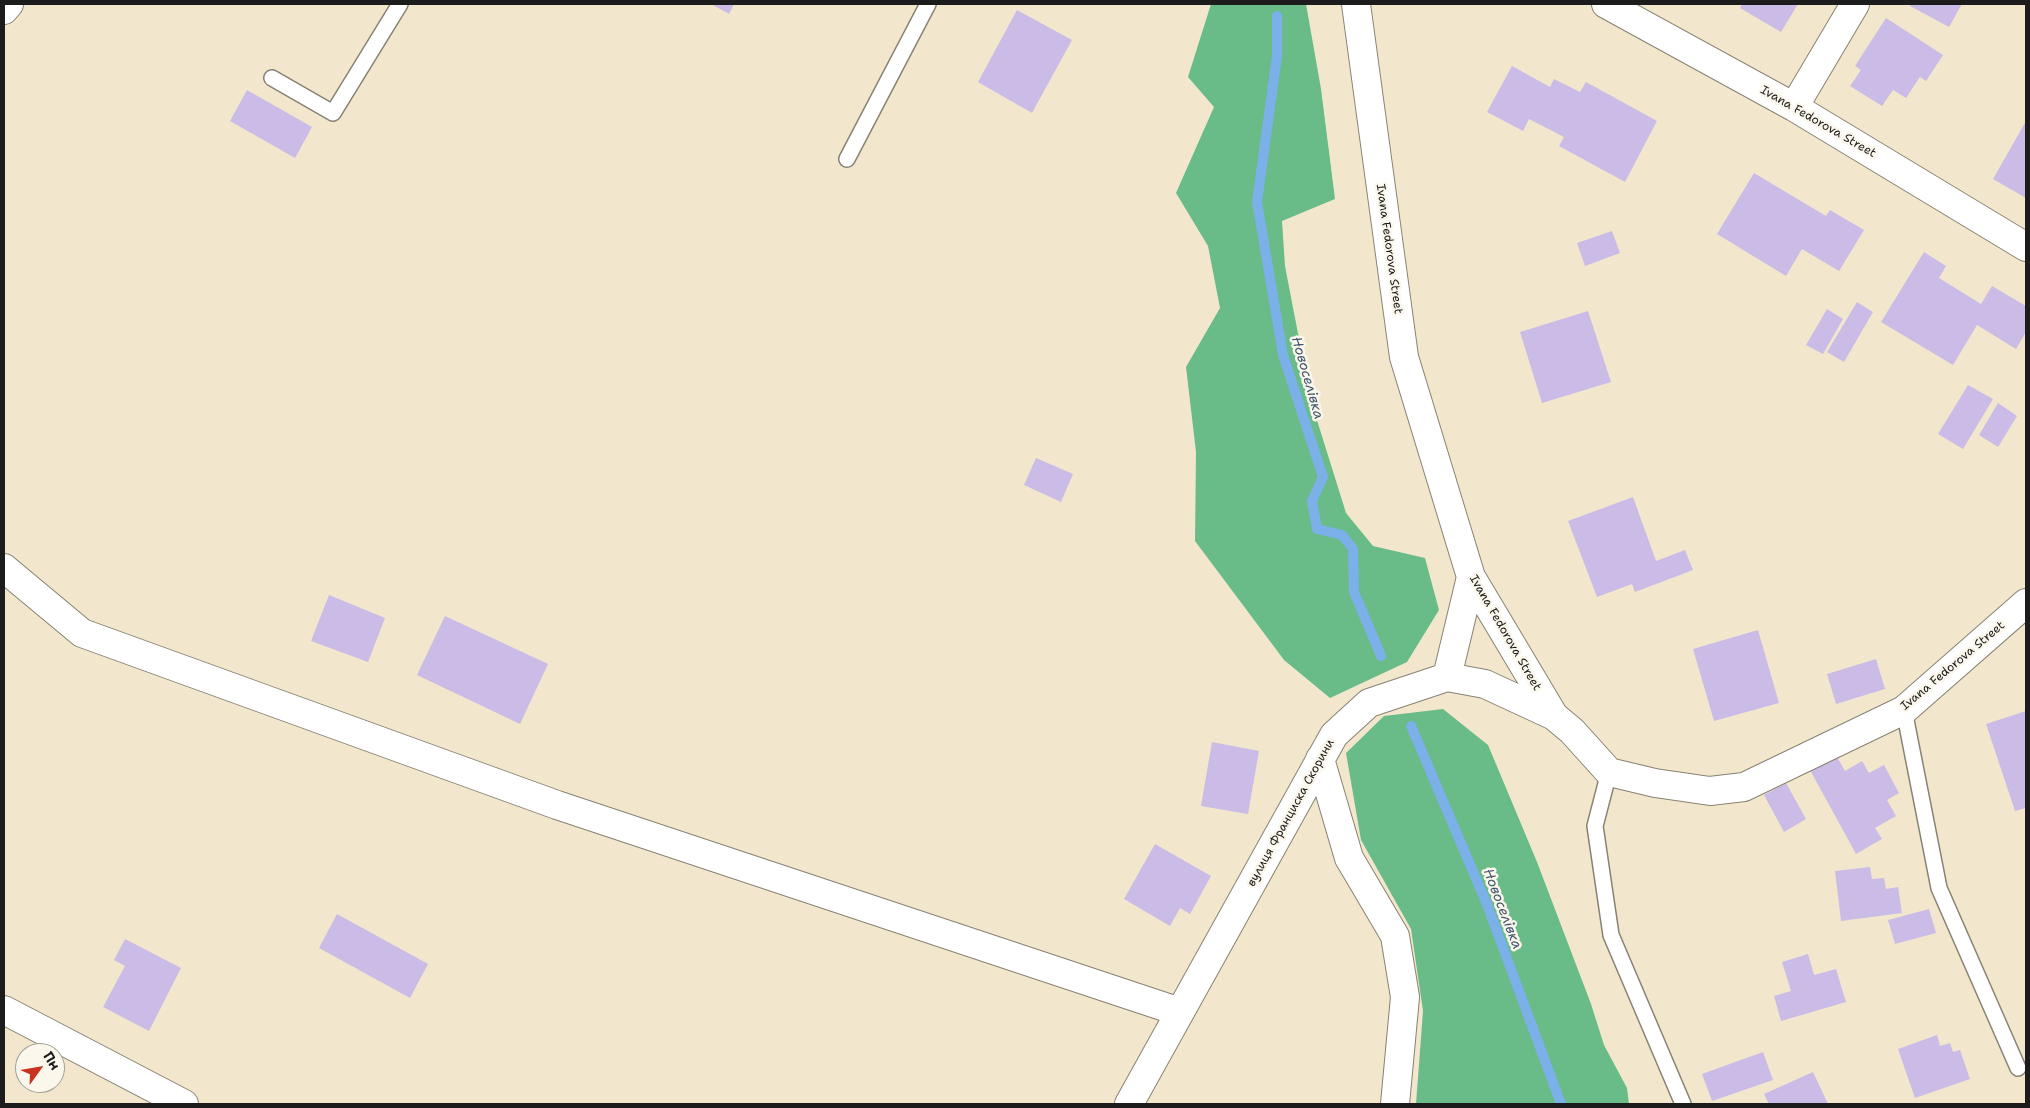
<!DOCTYPE html>
<html>
<head>
<meta charset="utf-8">
<style>
	body { margin:0 }
	#map { position:relative; width:2030px; height:1108px; overflow:hidden; background:#f2e7cd; font-family:"Shantell Sans",sans-serif }
	canvas { display:block }
	.frame { position:absolute; inset:0; border:5px solid #1c1c1c; pointer-events:none }
	.north { position:absolute; left:15px; top:1043px; width:50px; height:50px; box-sizing:border-box; background:#fbf7ec; border:1px solid #a29f99; border-radius:50%; rotate:58deg; font-size:14px; font-weight:700; line-height:20px; text-align:center; color:#1c1c1c }
	.north::after { content:''; display:block; margin:auto; width:18px; height:22px; background:#c8321e; clip-path:polygon(50% 0,100% 100%,50% 72%,0 100%) }
</style>
</head>
<body>
<div id="map">
<canvas width="2030" height="1108"></canvas>
<div class="frame"></div>
<div class="north">Пн</div>
</div>
<script>
const context = document.querySelector('canvas').getContext('2d');
context.lineJoin = 'round';
function fillPath(path, color) {
  context.fillStyle = color;
  context.fill(path, 'evenodd');
}
function toPath(rows) {
  const path = new Path2D();
  for (const r of rows) {
    path.moveTo(r[0], r[1]);
    for (let i = 2; i < r.length; i += 2) path.lineTo(r[i], r[i + 1]);
  }
  return path;
}
function trace(path, color, width, dash) {
  context.strokeStyle = color;
  context.lineWidth = width;
  context.lineCap = dash ? 'butt' : 'round';
  context.setLineDash(dash || []);
  context.stroke(path);
}
function write(font, color, halo, rows, align = 'center') {
  context.font = font + ' "Shantell Sans",sans-serif';
  context.lineWidth = 5;
  context.setLineDash([]);
  context.textBaseline = 'middle';
  context.strokeStyle = halo;
  context.fillStyle = color;
  for (const [text, x, y, turn = 0] of rows) {
    context.save();
    context.translate(x, y);
    context.rotate((+turn || 0) * Math.PI / 180);
    context.textAlign = isNaN(turn) ? turn : align;
    if (halo) context.strokeText(text, 0, 0);
    context.fillText(text, 0, 0);
    context.restore();
  }
}
fillPath(toPath([
	[1211,4,1306,4,1321,89,1335,199,1282,221,1285,266,1311,401,1346,513,1373,546,1425,558,1439,610,1407,662,1330,698,1284,660,1195,541,1196,452,1186,367,1220,308,1208,246,1176,193,1214,107,1188,77],
	[1443,709,1488,745,1537,862,1591,1004,1604,1045,1627,1088,1629,1104,1416,1104,1423,1011,1411,929,1361,840,1346,753,1384,716]
]), '#69bc88');
trace(toPath([
	[1277,16,1277,56,1257,202,1283,355,1323,477,1312,501,1317,529,1342,535,1353,549,1354,592,1381,656],
	[1411,726,1486,902,1561,1104]
]), '#7bb0e9', 10);
fillPath(toPath([
	[711,4,734,4,729,14],
	[1742,4,1798,4,1781,32,1740,8],
	[1911,4,1962,4,1949,27,1910,6],
	[1017,10,1072,40,1032,113,978,82],
	[1886,18,1943,55,1926,81,1920,77,1906,98,1893,90,1882,106,1850,86,1861,70,1855,66],
	[1512,66,1550,87,1554,79,1580,92,1586,82,1657,121,1625,182,1559,146,1564,137,1529,119,1523,131,1487,112],
	[247,90,312,127,295,158,230,121],
	[2026,121,2026,198,1993,179],
	[1754,173,1826,216,1830,210,1864,230,1839,271,1802,249,1786,276,1717,234],
	[1612,231,1620,253,1585,266,1577,243],
	[1924,252,1946,266,1939,278,1981,304,1992,286,2026,306,2026,332,2016,349,1977,325,1953,365,1881,322],
	[1857,302,1873,312,1844,362,1827,352],
	[1827,309,1843,319,1823,354,1806,345],
	[1588,311,1611,382,1542,403,1520,332],
	[1968,385,1993,399,1963,449,1938,434],
	[1998,403,2017,416,1998,447,1979,435],
	[1036,458,1073,474,1061,502,1024,485],
	[1633,497,1656,561,1685,550,1693,570,1635,592,1632,584,1597,597,1568,521],
	[329,595,385,618,368,662,311,641],
	[445,616,548,664,520,724,417,675],
	[1758,630,1779,703,1714,721,1693,649],
	[1876,659,1885,689,1836,704,1827,674],
	[2026,711,2026,808,2015,811,1986,724],
	[1212,742,1259,751,1248,814,1201,806],
	[1836,755,1845,771,1862,761,1869,773,1884,765,1899,793,1887,800,1896,816,1875,828,1882,839,1856,854,1810,770],
	[1786,783,1806,819,1784,832,1764,795],
	[1155,844,1211,876,1190,914,1180,908,1170,926,1124,899],
	[1870,867,1872,879,1884,878,1886,889,1898,887,1902,913,1841,921,1835,871],
	[1929,909,1936,933,1895,944,1888,920],
	[337,914,428,964,410,998,319,948],
	[125,939,181,968,149,1031,103,1007,125,966,114,960],
	[1808,954,1814,975,1836,969,1846,1002,1781,1021,1774,996,1791,991,1782,962],
	[1937,1035,1940,1046,1950,1043,1953,1052,1960,1050,1970,1079,1915,1098,1898,1049],
	[1763,1052,1773,1080,1712,1101,1702,1074],
	[1813,1072,1828,1104,1769,1104,1764,1094]
]), '#cabce6');
const service = toPath([
	[272,78,333,113,400,4],
	[847,159,928,4],
	[1904,710,1939,888,2018,1068],
	[1609,772,1595,826,1611,935,1683,1104]
]);
const minor = toPath([
	[1356,4,1404,357,1471,577,1554,716,1572,731,1609,772,1655,783,1710,791,1744,787,1904,710,2026,603],
	[1606,4,1794,107,2026,247],
	[4,10,9,4],
	[1794,107,1855,4],
	[4,568,82,633,557,805,1180,1012],
	[1447,677,1471,577],
	[1320,759,1349,858,1395,936,1405,997,1395,1104],
	[4,1010,184,1104],
	[1129,1104,1334,735,1369,703,1447,677,1485,684,1554,716]
]);
trace(service, '#878274', 18);
trace(minor, '#878274', 30);
trace(service, '#fff', 15);
trace(minor, '#fff', 28);
write('12px', '#1c1c1c', '#fbf7ec', [
	["Ivana Fedorova Street",1818,122,30],
	["Ivana Fedorova Street",1389,249,82],
	["Ivana Fedorova Street",1505,633,60],
	["Ivana Fedorova Street",1953,666,-40],
	["вулиця Франциска Скорини",1291,813,-61]
]);
write('italic 14px', '#42576e', '#fbf7ec', [
	["Новоселівка",1307,378,74],
	["Новоселівка",1502,909,69]
]);
</script>
</body>
</html>
